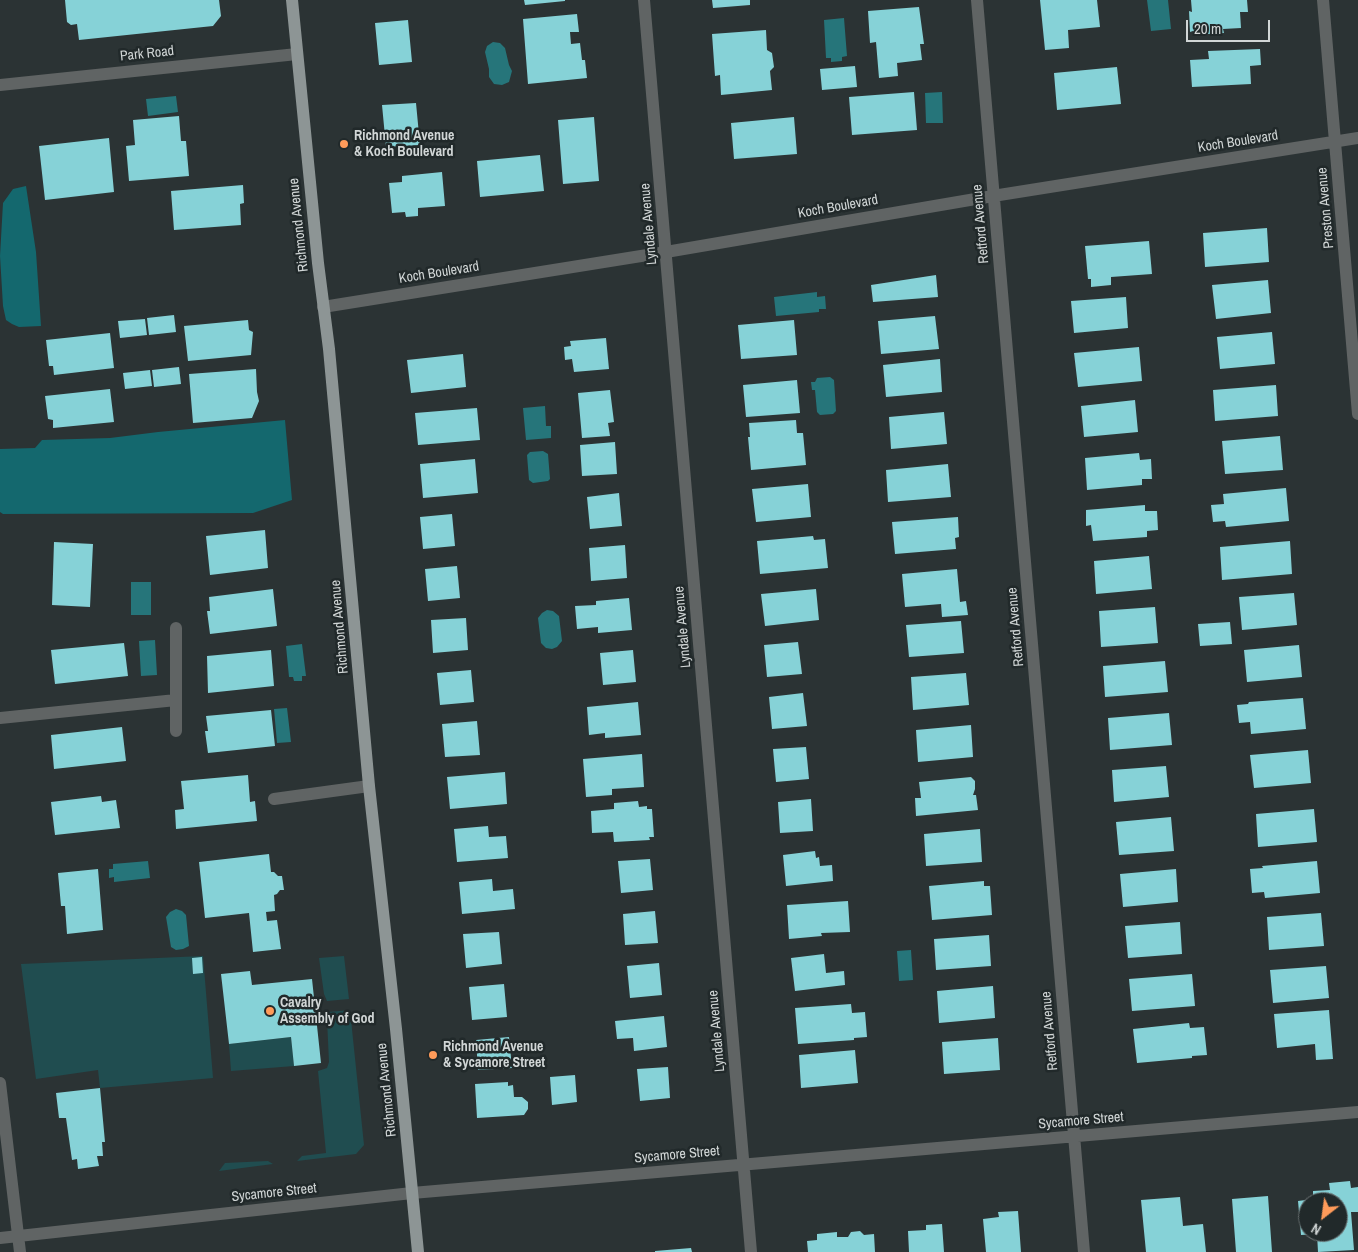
<!DOCTYPE html>
<html>
<head>
<meta charset="utf-8">
<style>
	body { margin:0 }
	#map { position:relative; width:1358px; height:1252px; overflow:hidden; background:#2b3334; font-family:"Archivo Narrow",sans-serif }
	canvas { display:block }
	.north { position:absolute; left:1298px; top:1192px; width:50px; height:50px; box-sizing:border-box; background:#21292a; border:1px solid #676e6f; border-radius:50%; rotate:210deg; font-size:14px; font-weight:700; line-height:20px; text-align:center; color:#d1d6d6 }
	.north::after { content:''; display:block; margin:auto; width:18px; height:22px; background:#ff9b5a; clip-path:polygon(50% 0,100% 100%,50% 72%,0 100%) }
	.scale { position:absolute; left:1186px; top:20px; width:84px; height:22px; box-sizing:border-box; border:2px solid #d1d6d6; border-top:0; padding-left:6px; font-size:15px; line-height:18px; white-space:nowrap; color:#d1d6d6; -webkit-text-stroke:4px #21292a; paint-order:stroke }
</style>
</head>
<body>
<div id="map">
<canvas width="1358" height="1252"></canvas>
<div class="north">N</div>
<div class="scale">20 m</div>
</div>
<script>
const context = document.querySelector('canvas').getContext('2d');
context.lineJoin = 'round';
function fillPath(path, color) {
  context.fillStyle = color;
  context.fill(path, 'evenodd');
}
function toPath(rows) {
  const path = new Path2D();
  for (const r of rows) {
    path.moveTo(r[0], r[1]);
    for (let i = 2; i < r.length; i += 2) path.lineTo(r[i], r[i + 1]);
  }
  return path;
}
function trace(path, color, width, dash) {
  context.strokeStyle = color;
  context.lineWidth = width;
  context.lineCap = dash ? 'butt' : 'round';
  context.setLineDash(dash || []);
  context.stroke(path);
}
function write(font, color, halo, rows, align = 'center') {
  context.font = font + ' "Archivo Narrow",sans-serif';
  context.lineWidth = 5;
  context.setLineDash([]);
  context.textBaseline = 'middle';
  context.strokeStyle = halo;
  context.fillStyle = color;
  for (const [text, x, y, turn = 0] of rows) {
    context.save();
    context.translate(x, y);
    context.rotate((+turn || 0) * Math.PI / 180);
    context.textAlign = isNaN(turn) ? turn : align;
    if (halo) context.strokeText(text, 0, 0);
    context.fillText(text, 0, 0);
    context.restore();
  }
}
fillPath(toPath([
	[203,956,213,1078,100,1088,98,1070,36,1079,21,964],
	[344,956,349,999,327,1001,324,994,319,958],
	[350,1010,364,1145,356,1154,297,1161,302,1156,326,1153,318,1071,327,1068,329,1062,327,1019,328,1012],
	[291,1037,294,1066,231,1071,229,1044],
	[268,1161,273,1164,219,1171,225,1163]
]), '#204d50');
fillPath(toPath([
	[26,186,36,252,41,326,19,327,12,324,6,320,3,306,0,256,3,203,13,189],
	[285,420,292,500,253,513,3,514,0,512,0,449,35,448,42,440,110,438,158,432]
]), '#14686e');
fillPath(toPath([
	[1147,0,1168,0,1171,29,1151,31],
	[844,18,847,56,842,57,842,61,831,62,831,58,826,58,824,20],
	[493,42,500,43,505,48,509,65,512,71,509,82,502,85,494,84,489,77,489,69,485,52,487,46],
	[942,92,943,123,926,123,925,93],
	[176,96,178,112,148,116,146,99],
	[817,292,817,297,825,296,826,309,819,309,819,312,776,316,774,297],
	[830,377,834,380,836,411,833,414,820,415,817,412,815,390,812,390,811,382,815,382,817,378],
	[545,406,546,426,551,426,551,438,526,440,523,408],
	[543,451,548,454,550,479,548,481,533,483,529,480,527,455,530,452],
	[131,582,151,582,151,615,131,615],
	[547,610,553,611,559,616,562,641,557,647,552,649,546,648,541,643,538,618,542,613],
	[155,640,157,675,141,676,139,641],
	[302,644,306,676,302,676,302,681,294,681,293,677,289,677,286,646],
	[287,708,291,742,277,743,274,709],
	[148,861,150,878,114,882,114,877,109,878,109,869,113,869,113,864],
	[176,909,182,911,186,915,189,946,183,949,176,950,171,947,166,917,170,912],
	[911,950,913,980,899,981,897,951]
]), '#26757a');
fillPath(toPath([
	[65,0,219,0,221,16,213,26,79,40,77,24,71,25,67,22],
	[524,0,565,0,565,1,525,5],
	[712,0,750,0,750,5,713,8],
	[1040,0,1097,0,1100,27,1068,30,1069,48,1045,50],
	[1191,0,1247,0,1248,12,1240,12,1241,28,1223,29,1224,33,1193,35,1193,31,1190,32,1189,11,1192,12],
	[919,7,924,44,920,44,922,60,897,63,898,76,879,78,876,42,870,43,868,11],
	[577,14,579,32,570,32,571,44,580,43,582,60,585,60,587,78,528,84,523,19],
	[408,20,412,62,379,65,375,23],
	[766,30,767,50,772,53,774,67,770,71,772,90,721,95,720,75,715,76,712,34],
	[1260,49,1261,65,1250,66,1251,84,1192,87,1190,60,1209,59,1208,51],
	[855,66,857,87,822,90,820,69],
	[1117,67,1121,104,1057,110,1054,73],
	[914,92,917,130,852,135,849,97],
	[416,103,420,145,386,147,382,105],
	[179,116,181,141,186,141,189,176,129,181,126,146,135,145,133,120],
	[594,117,599,181,563,184,558,120],
	[794,117,797,154,734,159,731,123],
	[109,138,114,192,45,200,39,146],
	[540,155,544,191,480,197,477,161],
	[442,172,445,206,418,208,418,216,406,217,405,212,392,213,389,183,402,182,402,176],
	[243,185,244,203,240,204,241,225,174,230,171,191],
	[1267,228,1269,262,1205,267,1203,233],
	[1149,241,1152,274,1111,277,1111,285,1091,287,1091,279,1088,279,1085,246],
	[936,275,938,297,873,302,871,285],
	[1268,280,1271,313,1216,319,1212,285],
	[1126,297,1128,328,1074,333,1071,301],
	[174,315,176,332,149,335,147,318],
	[935,316,939,349,881,354,878,321],
	[145,319,147,335,120,338,118,321],
	[248,320,249,330,253,332,251,355,188,361,184,326],
	[794,320,797,355,741,359,738,325],
	[1272,332,1275,364,1220,369,1217,337],
	[110,333,114,368,54,375,53,366,49,366,46,340],
	[606,338,609,369,574,372,572,359,565,360,564,347,571,346,570,341],
	[1139,347,1142,381,1078,387,1074,353],
	[463,354,466,387,411,393,407,360],
	[940,359,942,392,886,397,883,365],
	[179,367,181,384,154,387,152,370],
	[256,369,257,392,259,401,252,418,193,423,189,374],
	[150,370,152,386,125,389,123,373],
	[797,380,800,413,746,417,743,385],
	[1276,385,1278,416,1215,421,1213,390],
	[110,389,114,422,53,428,53,420,48,419,45,396],
	[610,390,614,422,608,423,610,436,582,438,578,393],
	[1135,400,1138,432,1084,437,1081,406],
	[477,408,480,440,418,445,415,413],
	[944,412,947,444,891,449,889,417],
	[796,420,797,433,803,433,806,465,751,470,748,437,750,437,749,423],
	[1280,436,1283,470,1225,474,1222,441],
	[615,442,617,474,582,476,580,445],
	[1139,453,1140,460,1151,459,1152,479,1142,479,1142,485,1087,490,1085,458],
	[475,459,478,493,423,498,420,464],
	[948,464,951,497,888,502,886,470],
	[808,484,811,517,756,522,752,489],
	[1286,488,1289,521,1226,527,1225,521,1213,522,1211,505,1224,504,1223,494],
	[619,493,622,526,590,529,587,497],
	[1145,505,1145,511,1157,511,1158,530,1147,531,1147,537,1093,541,1091,525,1086,526,1086,510],
	[452,514,455,546,423,549,420,517],
	[958,517,959,537,955,538,956,549,895,554,892,522],
	[265,530,268,568,210,575,206,536],
	[813,536,814,540,825,539,828,568,760,574,757,541],
	[1290,541,1292,574,1222,580,1220,547],
	[54,542,93,544,90,607,52,605],
	[625,545,627,578,591,581,589,548],
	[1149,556,1152,589,1096,594,1094,561],
	[457,566,460,598,428,601,425,569],
	[957,569,960,602,966,601,968,615,942,617,941,604,905,607,902,574],
	[273,589,277,626,210,634,207,611,210,611,209,597],
	[816,589,819,620,765,626,761,594],
	[1294,593,1297,625,1242,630,1239,597],
	[629,598,632,630,598,633,598,627,577,629,575,606,596,605,596,601],
	[1155,607,1158,643,1101,647,1099,611],
	[466,618,468,650,433,653,431,620],
	[961,621,964,653,909,657,906,625],
	[1230,622,1232,644,1200,646,1198,624],
	[798,642,802,674,767,677,764,645],
	[124,643,128,676,55,684,51,650],
	[1299,645,1302,677,1247,682,1244,650],
	[271,650,274,686,208,693,207,656],
	[633,650,636,682,603,685,600,653],
	[1165,661,1168,692,1105,697,1103,666],
	[471,670,474,702,440,705,437,673],
	[966,673,969,705,913,710,911,677],
	[803,693,807,726,772,729,769,697],
	[1303,698,1306,729,1251,734,1250,722,1239,723,1237,705,1248,704,1249,702],
	[638,702,641,735,605,738,605,733,589,735,587,707],
	[271,710,275,746,208,753,205,731,208,731,206,716],
	[1169,713,1172,745,1110,750,1108,718],
	[477,721,480,755,445,757,442,724],
	[971,725,973,757,918,762,916,730],
	[122,727,126,761,54,769,51,735],
	[806,747,809,779,776,782,773,749],
	[1308,750,1311,783,1254,788,1250,755],
	[642,754,644,787,612,789,612,795,586,797,583,759],
	[1166,766,1169,797,1114,802,1112,770],
	[505,772,507,804,450,809,447,777],
	[248,775,250,802,255,801,257,821,176,829,175,810,184,809,181,781],
	[971,777,975,781,975,789,973,795,976,795,978,810,916,816,915,798,921,798,919,782],
	[101,796,102,802,116,800,120,828,55,835,51,802],
	[811,799,813,831,780,833,778,802],
	[638,801,639,807,647,806,647,809,652,809,654,837,649,837,650,840,614,842,613,832,592,833,591,811,614,809,614,803],
	[1314,809,1317,842,1258,847,1256,814],
	[1171,817,1174,851,1119,855,1116,822],
	[488,826,489,837,506,836,508,858,457,862,454,829],
	[980,829,982,862,926,866,924,834],
	[815,851,816,858,819,857,820,866,832,865,833,881,786,886,783,855],
	[269,854,271,872,274,872,278,876,282,876,284,890,280,890,277,894,274,895,275,911,266,912,267,921,277,920,281,949,253,952,249,913,205,918,199,862],
	[650,859,653,890,621,893,618,861],
	[1317,861,1320,893,1265,898,1264,892,1252,893,1250,869,1263,868,1262,866],
	[98,869,103,930,67,934,65,906,61,906,58,873],
	[1176,869,1178,902,1123,907,1120,874],
	[492,879,493,891,513,889,515,909,462,914,459,882],
	[984,881,984,886,990,886,992,915,932,920,929,886],
	[848,901,850,932,821,933,822,936,789,939,787,905],
	[655,911,658,943,625,945,623,914],
	[1321,913,1324,946,1269,950,1267,917],
	[1180,922,1182,954,1128,958,1125,926],
	[499,932,502,964,466,968,463,934],
	[989,935,991,966,936,970,934,939],
	[824,954,826,973,844,971,845,985,795,991,791,958],
	[202,957,203,973,193,974,192,958],
	[659,963,662,995,630,998,627,966],
	[1326,966,1329,998,1273,1003,1270,970],
	[250,971,252,985,312,979,321,1063,294,1066,291,1037,229,1044,221,974],
	[1192,974,1195,1006,1132,1011,1129,979],
	[504,984,507,1017,472,1020,469,987],
	[993,986,995,1018,939,1023,937,991],
	[851,1004,852,1013,865,1012,867,1037,854,1038,854,1040,798,1044,795,1008],
	[1329,1010,1333,1059,1316,1060,1315,1044,1277,1048,1274,1014],
	[664,1016,667,1047,634,1051,633,1038,617,1039,615,1021],
	[1189,1023,1190,1028,1204,1027,1207,1055,1192,1056,1192,1058,1137,1063,1133,1029],
	[509,1037,512,1068,478,1070,476,1040],
	[998,1038,1000,1070,944,1074,942,1042],
	[855,1050,858,1083,801,1088,799,1055],
	[668,1067,670,1098,640,1101,637,1069],
	[575,1075,577,1102,552,1105,550,1077],
	[508,1082,508,1086,513,1085,514,1097,522,1097,528,1102,528,1109,524,1115,477,1118,475,1084],
	[100,1088,105,1142,102,1142,103,1156,97,1156,99,1166,78,1169,77,1159,72,1160,66,1118,59,1118,56,1093],
	[1350,1181,1351,1188,1358,1187,1358,1212,1351,1212,1354,1250,1318,1252,1317,1234,1301,1235,1298,1201,1313,1199,1313,1191,1330,1190,1329,1183],
	[1308,1202,1338,1202,1338,1232,1308,1232],
	[1268,1196,1272,1252,1236,1252,1232,1199],
	[1180,1197,1183,1226,1203,1224,1206,1252,1146,1252,1141,1200],
	[1018,1211,1021,1252,986,1252,983,1219,999,1217,998,1212],
	[942,1224,944,1252,909,1252,908,1231,926,1230,926,1225],
	[860,1231,864,1235,874,1234,875,1252,808,1252,807,1241,817,1240,817,1234,837,1232,837,1237,848,1237,851,1232],
	[691,1248,692,1252,655,1252,655,1251]
]), '#86d2d7');
trace(toPath([
	[644,0,751,1252],
	[977,0,1084,1252],
	[1323,0,1358,414],
	[0,85,297,54],
	[323,307,666,252,993,196,1358,138],
	[176,628,176,731],
	[0,718,176,700],
	[274,799,369,786],
	[0,1083,20,1252],
	[0,1238,412,1193,1358,1112]
]), '#606464', 12);
trace(toPath([
	[292,0,318,263,329,349,369,786,396,1029,418,1252]
]), '#8d9595', 12);
for (const [x, y, r, color] of [
	[344,144,5,"#ff9b5a"],
	[270,1011,5,"#ff9b5a"],
	[433,1055,5,"#ff9b5a"]
]) {
  const dot = new Path2D();
  dot.arc(x, y, r, 0, 2 * Math.PI);
  context.fillStyle = color;
  context.fill(dot);
  trace(dot, '#21292a', 2);
}
write('14px', '#d1d6d6', '#21292a', [
	["Park Road",147,54,-6],
	["Koch Boulevard",1238,142,-9],
	["Koch Boulevard",838,207,-10],
	["Preston Avenue",1326,208,-95],
	["Lyndale Avenue",649,224,-95],
	["Retford Avenue",981,224,-95],
	["Richmond Avenue",299,225,-96],
	["Koch Boulevard",439,273,-9],
	["Richmond Avenue",340,627,-95],
	["Lyndale Avenue",683,627,-95],
	["Retford Avenue",1016,627,-95],
	["Lyndale Avenue",717,1031,-95],
	["Retford Avenue",1050,1031,-95],
	["Richmond Avenue",387,1090,-96],
	["Sycamore Street",1081,1121,-5],
	["Sycamore Street",677,1155,-5],
	["Sycamore Street",274,1193,-6]
]);
write('bold 14px', '#d1d6d6', '#21292a', [
	["Richmond Avenue",354,136],
	["& Koch Boulevard",354,152],
	["Cavalry",280,1003],
	["Assembly of God",280,1019],
	["Richmond Avenue",443,1047],
	["& Sycamore Street",443,1063]
], 'left');
</script>
</body>
</html>
